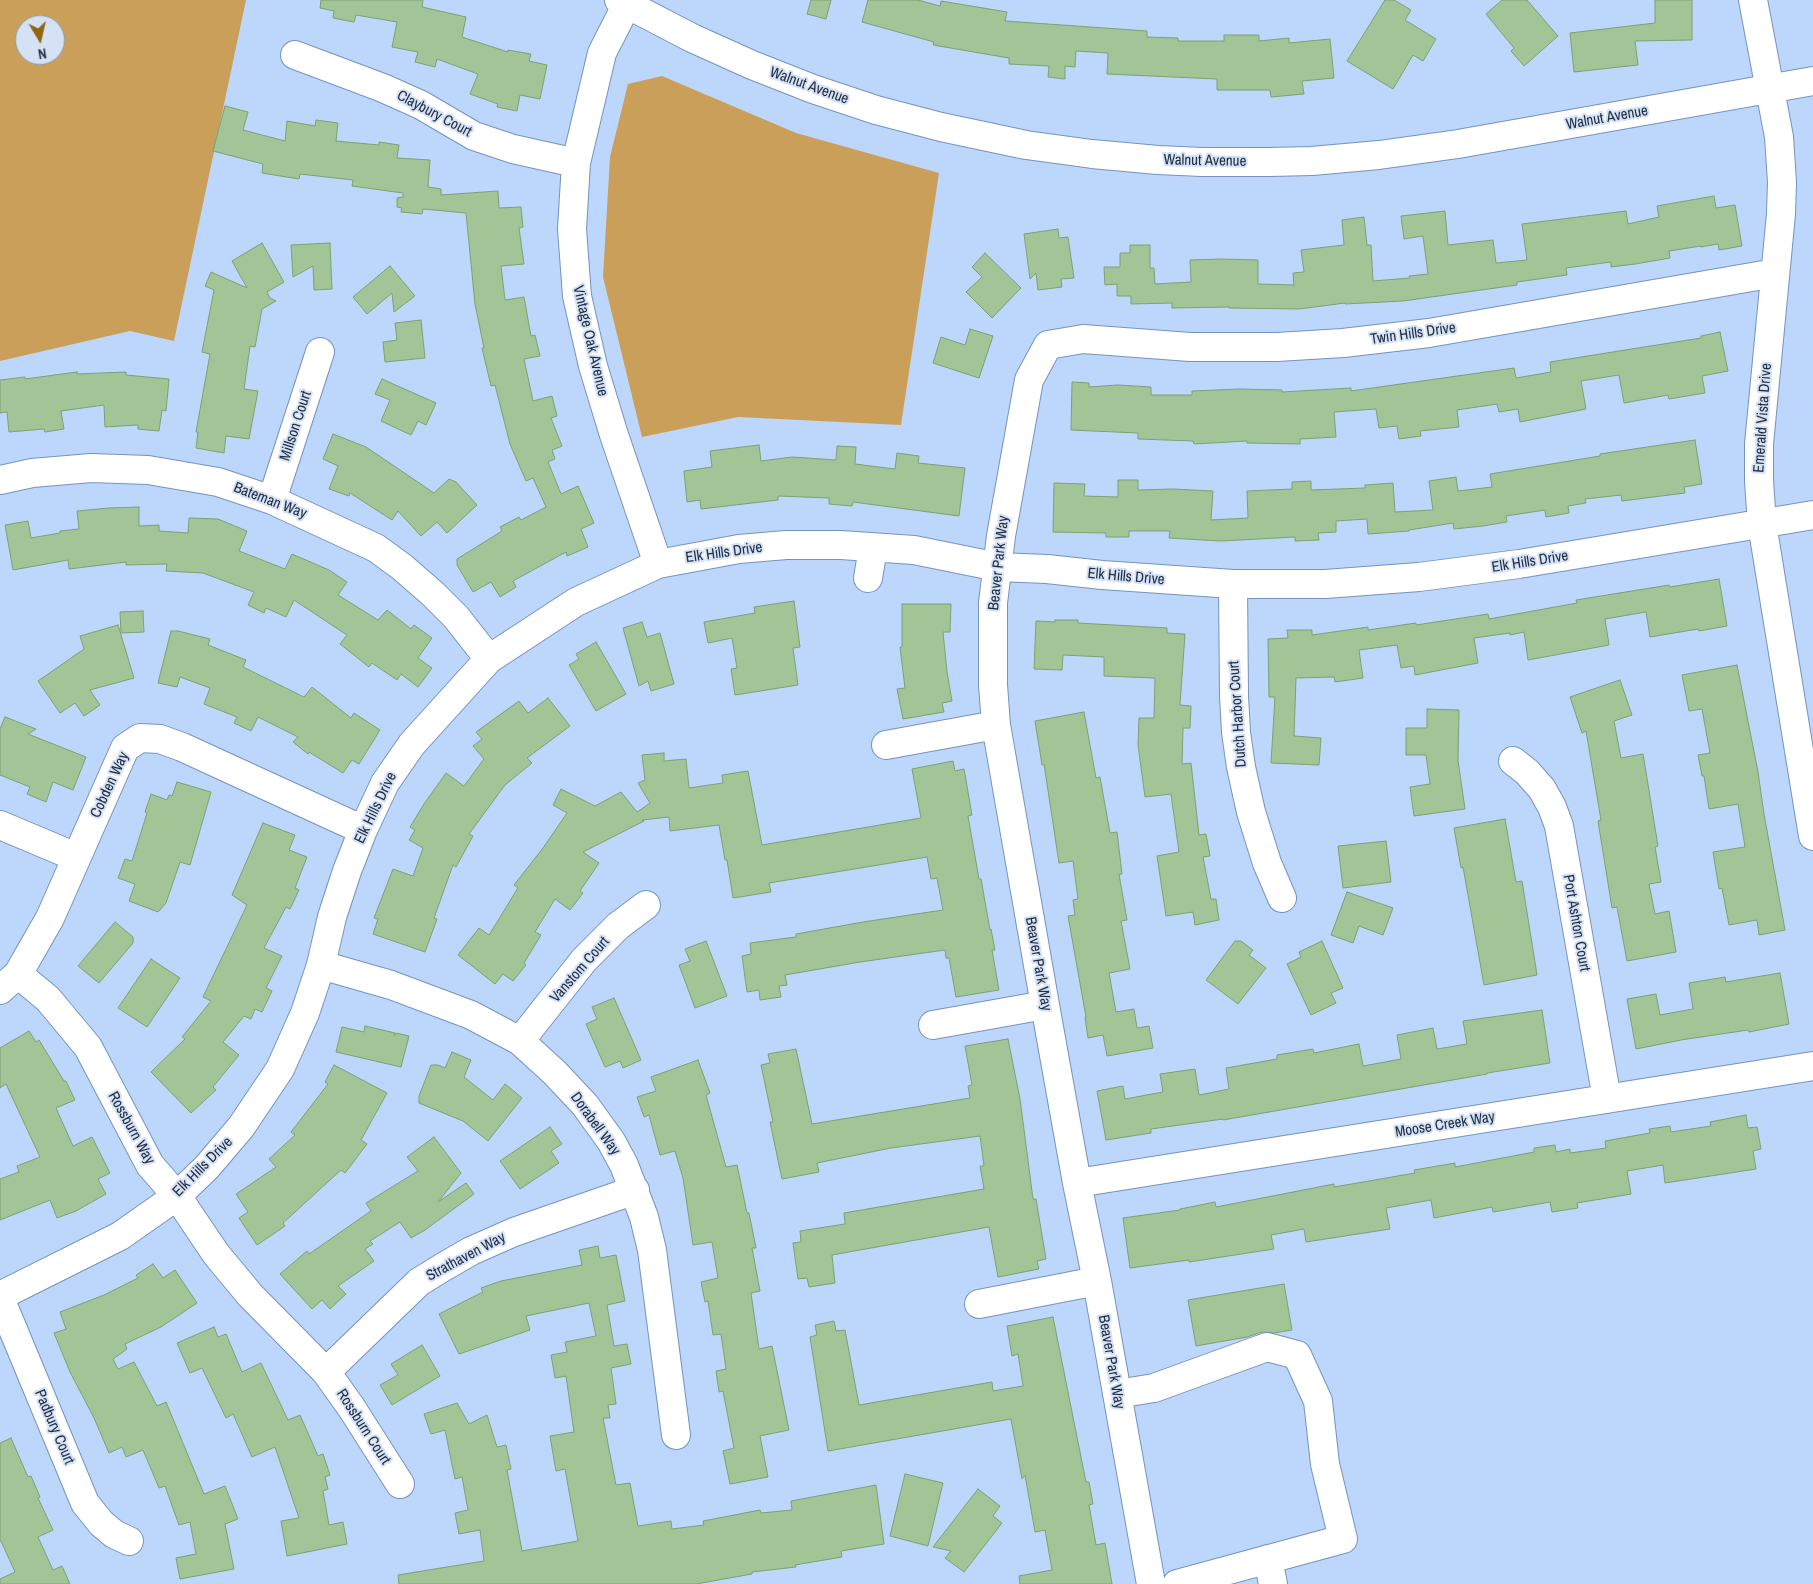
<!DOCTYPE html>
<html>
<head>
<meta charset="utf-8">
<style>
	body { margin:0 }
	#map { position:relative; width:1813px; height:1584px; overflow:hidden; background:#bdd6fc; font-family:"Archivo Narrow",sans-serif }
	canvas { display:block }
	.north { position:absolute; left:15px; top:15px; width:50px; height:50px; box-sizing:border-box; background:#d5e2f6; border:1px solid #8d9aad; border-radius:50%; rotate:171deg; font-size:14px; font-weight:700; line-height:20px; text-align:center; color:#212d40 }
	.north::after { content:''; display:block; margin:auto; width:18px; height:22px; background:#91660f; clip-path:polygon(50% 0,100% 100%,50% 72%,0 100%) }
</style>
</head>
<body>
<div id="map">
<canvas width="1813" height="1584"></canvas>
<div class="north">N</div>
</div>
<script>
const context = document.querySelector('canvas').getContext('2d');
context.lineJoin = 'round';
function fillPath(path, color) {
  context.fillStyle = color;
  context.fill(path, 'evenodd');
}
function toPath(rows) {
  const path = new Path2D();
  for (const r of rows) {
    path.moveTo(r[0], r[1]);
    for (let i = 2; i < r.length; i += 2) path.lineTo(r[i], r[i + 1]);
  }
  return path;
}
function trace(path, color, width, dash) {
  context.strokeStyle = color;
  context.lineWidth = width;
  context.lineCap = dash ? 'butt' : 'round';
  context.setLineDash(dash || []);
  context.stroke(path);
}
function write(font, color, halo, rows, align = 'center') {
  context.font = font + ' "Archivo Narrow",sans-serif';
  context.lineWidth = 4;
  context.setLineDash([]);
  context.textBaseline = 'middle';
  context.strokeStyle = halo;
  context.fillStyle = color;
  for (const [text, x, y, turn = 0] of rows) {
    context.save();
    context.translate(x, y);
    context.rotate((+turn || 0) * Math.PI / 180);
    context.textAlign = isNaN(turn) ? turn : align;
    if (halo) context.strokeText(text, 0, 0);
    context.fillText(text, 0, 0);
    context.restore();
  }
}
fillPath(toPath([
	[0,0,246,0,174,341,130,331,0,361],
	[25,25,55,25,55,55,25,55],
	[662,76,796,133,939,173,901,425,738,417,642,437,603,277,610,157,628,84]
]), '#ca9f59');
const building = toPath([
	[321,0,423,0,422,7,466,17,462,37,508,52,508,50,531,54,529,61,547,65,540,99,520,95,517,111,497,107,498,104,470,94,478,74,437,59,435,67,415,62,418,52,392,47,397,22,356,15,354,22,333,18,334,11,320,8,321,0],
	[811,0,831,0,826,19,807,14,811,0],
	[868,0,918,0,940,6,941,1,1007,12,1005,21,1147,31,1147,37,1178,38,1178,41,1224,41,1224,35,1259,35,1259,41,1289,38,1289,43,1330,39,1334,78,1302,81,1304,94,1271,97,1270,90,1217,90,1217,79,1107,74,1108,53,1076,51,1075,67,1065,66,1065,79,1048,77,1049,66,1009,64,1009,58,933,45,934,42,862,22,868,0],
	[1385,0,1394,0,1411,10,1405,20,1436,39,1423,61,1413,55,1393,89,1347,61,1385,0],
	[1502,0,1527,0,1558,36,1524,66,1511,51,1514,48,1486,14,1502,0],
	[1655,0,1692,0,1692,40,1635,41,1638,65,1574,72,1570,33,1655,23,1655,0],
	[225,106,248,112,243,130,285,141,287,121,315,126,316,120,338,123,336,141,379,145,379,142,399,145,397,158,430,160,428,187,441,189,441,195,498,191,499,208,521,207,523,227,519,228,524,264,501,266,505,300,524,297,531,336,535,335,540,356,524,359,533,401,552,396,557,416,551,418,562,446,552,450,555,459,548,462,561,494,578,486,594,523,581,529,588,547,567,556,566,552,513,581,516,587,500,597,491,582,473,592,457,565,457,559,502,531,500,527,519,517,521,520,546,507,533,478,526,481,510,444,495,385,491,386,482,348,484,348,475,304,466,213,423,209,422,214,401,212,402,208,397,207,397,198,403,197,403,193,352,186,353,180,300,174,299,179,262,173,263,164,213,151,225,106],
	[1714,196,1716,208,1735,205,1742,246,1719,250,1718,244,1701,247,1701,246,1669,251,1670,258,1635,264,1611,267,1611,262,1566,268,1567,275,1517,282,1517,285,1403,301,1345,304,1345,303,1299,309,1229,308,1229,307,1172,308,1172,303,1131,304,1131,296,1117,296,1117,284,1105,285,1104,267,1120,267,1120,253,1130,253,1130,245,1150,245,1150,268,1154,268,1155,284,1191,282,1190,260,1221,259,1258,260,1258,284,1294,285,1293,273,1304,272,1301,250,1344,245,1342,220,1364,217,1367,245,1371,245,1373,281,1410,278,1409,276,1428,274,1423,236,1404,239,1401,216,1445,211,1448,245,1493,240,1496,263,1527,260,1522,224,1626,211,1628,224,1659,217,1657,206,1714,196],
	[1058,229,1059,238,1068,237,1074,278,1061,279,1062,287,1038,290,1036,273,1030,279,1024,234,1058,229],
	[262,243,284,282,267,292,270,298,276,301,262,309,255,347,250,346,244,389,258,391,249,439,226,436,224,453,196,448,198,432,196,432,210,354,202,352,214,290,205,286,211,272,247,288,232,261,262,243],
	[330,243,332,289,314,290,313,266,293,277,291,245,330,243],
	[985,253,1021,288,992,318,966,292,982,277,972,267,985,253],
	[390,266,415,296,394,312,392,293,367,314,353,297,390,266],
	[421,320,425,358,385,362,383,342,397,340,395,323,421,320],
	[970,329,993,336,979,378,933,363,941,337,965,345,970,329],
	[1720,332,1728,371,1702,376,1705,393,1669,399,1668,395,1624,403,1619,375,1581,381,1586,409,1520,422,1518,409,1499,412,1497,404,1457,410,1459,427,1420,431,1421,436,1399,439,1397,426,1379,428,1376,409,1334,412,1336,437,1300,439,1300,444,1247,443,1247,441,1194,444,1193,441,1138,439,1138,433,1071,430,1072,382,1089,383,1089,387,1117,385,1151,387,1151,395,1192,395,1192,391,1240,389,1282,390,1282,392,1351,388,1351,391,1514,368,1516,378,1551,372,1550,362,1701,338,1701,336,1720,332],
	[77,372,77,374,126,372,126,375,169,379,166,411,162,410,159,431,138,429,138,425,105,427,104,405,61,411,64,429,45,432,44,429,9,432,7,412,0,413,0,380,25,377,25,379,77,372],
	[382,379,436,403,426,425,418,421,411,435,381,421,390,400,375,394,382,379],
	[333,434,366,447,434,493,449,479,456,482,477,505,447,533,437,522,421,536,398,511,392,520,350,493,349,496,329,489,338,466,323,459,333,434],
	[1695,440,1702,484,1684,487,1685,493,1622,501,1621,495,1585,499,1586,503,1568,506,1569,513,1546,517,1545,510,1506,516,1507,522,1483,526,1454,529,1453,523,1409,530,1409,531,1368,534,1367,519,1336,521,1336,532,1318,533,1319,540,1295,541,1295,537,1221,541,1169,538,1170,531,1129,531,1129,537,1106,537,1106,533,1053,532,1054,483,1085,484,1084,496,1118,497,1118,480,1138,480,1138,490,1173,489,1213,491,1211,520,1248,518,1247,491,1292,489,1292,482,1311,481,1311,490,1365,488,1365,485,1393,483,1395,512,1433,510,1429,481,1456,477,1458,491,1492,487,1490,474,1600,456,1600,454,1695,440],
	[759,445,761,461,792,457,836,460,837,446,856,447,855,464,895,469,897,453,919,456,918,463,965,468,959,516,853,502,852,506,829,504,829,498,778,496,778,500,701,509,700,500,687,502,684,471,712,467,710,451,759,445],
	[139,507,139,526,159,525,159,531,188,533,189,518,218,519,247,531,239,551,285,569,292,554,329,570,347,582,338,595,378,620,387,610,411,629,414,625,432,638,418,658,432,668,418,687,401,674,397,680,372,663,369,667,340,644,347,635,294,600,286,617,266,608,264,613,248,605,254,592,203,573,166,571,167,564,126,565,126,562,69,569,68,560,13,570,5,525,28,521,31,538,60,533,60,531,79,529,77,511,109,508,139,507],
	[1719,579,1727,626,1699,631,1698,629,1650,637,1646,612,1605,619,1609,645,1528,660,1524,632,1510,635,1510,633,1474,638,1478,663,1415,675,1414,666,1401,668,1397,645,1359,650,1363,678,1335,682,1334,677,1296,678,1294,736,1321,738,1319,765,1271,763,1275,697,1269,697,1268,639,1288,638,1287,630,1312,630,1312,635,1368,627,1368,630,1416,623,1416,625,1488,614,1489,619,1577,603,1576,600,1669,585,1670,587,1719,579],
	[794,601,800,647,793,648,798,685,735,695,731,669,737,668,732,638,708,643,704,622,755,613,754,607,794,601],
	[902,604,951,604,950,632,943,632,947,672,952,701,942,703,944,712,903,719,897,689,905,688,900,647,902,647,902,604],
	[143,611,144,632,121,633,120,612,143,611],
	[1055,620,1078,620,1078,623,1167,628,1167,633,1185,634,1180,705,1191,706,1190,728,1183,728,1182,764,1191,763,1199,835,1206,834,1210,856,1203,857,1211,899,1216,899,1219,920,1195,925,1193,912,1166,916,1157,856,1179,852,1171,794,1145,797,1138,745,1139,718,1154,718,1155,678,1104,676,1104,657,1063,655,1062,670,1034,669,1036,621,1055,622,1055,620],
	[642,622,647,637,660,633,674,684,651,691,648,681,639,686,623,628,642,622],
	[118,625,134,678,90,690,100,705,84,716,75,703,60,713,38,681,84,649,80,636,118,625],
	[171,631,178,631,210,639,208,645,246,660,243,667,304,697,312,687,351,718,354,713,380,730,359,764,352,760,343,773,309,752,308,754,293,742,298,737,258,717,251,731,234,723,237,717,204,704,210,688,180,677,177,687,158,683,171,631],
	[596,642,626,694,596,711,569,665,579,659,576,654,596,642],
	[1737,665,1758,772,1764,814,1785,930,1759,935,1757,920,1729,925,1722,888,1719,889,1713,852,1745,847,1738,804,1709,809,1704,776,1702,776,1698,755,1710,753,1702,709,1689,711,1682,675,1737,665],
	[1620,680,1632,715,1614,721,1621,758,1643,754,1658,846,1655,847,1661,882,1649,884,1655,914,1669,911,1676,952,1627,961,1617,907,1612,908,1598,821,1601,820,1586,731,1582,733,1570,697,1620,680],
	[548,698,570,726,527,758,532,763,505,785,469,834,473,836,456,867,453,865,434,918,437,919,425,952,373,934,378,919,374,918,393,869,413,876,423,848,409,840,415,830,410,827,424,804,446,773,464,786,484,759,473,746,482,739,476,732,519,701,528,713,548,698],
	[1427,709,1459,710,1458,761,1465,809,1414,816,1410,787,1430,784,1426,755,1406,755,1406,728,1427,728,1427,709],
	[1084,712,1096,778,1100,777,1110,833,1117,832,1122,874,1119,874,1127,920,1121,921,1130,969,1109,973,1116,1012,1134,1009,1137,1028,1149,1026,1153,1048,1107,1056,1103,1035,1088,1038,1085,1017,1086,1017,1068,916,1075,915,1073,900,1078,899,1073,861,1059,863,1044,764,1042,765,1035,721,1084,712],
	[5,717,36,729,28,734,86,757,73,790,53,782,46,802,27,794,30,787,0,775,0,729,5,717],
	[664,753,664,761,686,759,689,788,723,783,722,775,748,771,762,845,921,818,912,769,953,761,955,771,964,769,972,815,968,816,979,879,981,879,990,930,991,929,995,950,992,950,999,990,956,997,949,958,946,958,945,950,860,962,785,975,787,985,779,986,781,997,760,1000,759,990,747,992,742,956,751,954,750,943,796,937,796,934,863,922,943,910,937,878,931,879,927,857,769,883,771,892,733,898,727,860,725,860,719,825,670,831,669,817,642,820,644,821,583,852,599,863,580,891,583,893,570,910,555,899,535,932,541,935,524,963,526,965,513,981,503,974,495,984,458,955,479,928,489,935,518,888,514,885,543,848,567,813,553,805,561,789,595,806,621,792,637,812,650,803,638,783,645,780,642,755,664,753],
	[177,782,211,792,190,865,180,862,166,903,158,912,129,901,135,884,118,878,125,859,132,861,147,813,145,812,151,794,167,800,169,795,172,796,177,782],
	[1505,819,1516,882,1522,881,1537,975,1484,985,1463,867,1461,868,1454,828,1505,819],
	[263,823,295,835,289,850,307,857,295,888,299,890,290,909,286,907,264,948,282,956,266,988,272,991,262,1012,255,1009,251,1019,244,1016,223,1042,239,1055,213,1087,216,1090,191,1113,151,1072,185,1039,182,1037,211,1001,203,997,247,905,232,895,263,823],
	[1386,841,1391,882,1343,888,1338,846,1386,841],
	[1347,892,1393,908,1383,935,1359,926,1353,943,1331,935,1347,892],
	[115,922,133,937,133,943,99,983,78,966,115,922],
	[706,941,727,996,695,1008,679,965,690,961,685,949,706,941],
	[1235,941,1241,941,1253,950,1249,955,1266,968,1238,1004,1206,980,1235,941],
	[1322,941,1343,988,1331,993,1336,1003,1311,1015,1287,964,1301,957,1299,952,1322,941],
	[151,959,180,978,147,1027,118,1008,151,959],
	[1780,973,1789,1024,1749,1032,1748,1030,1681,1040,1636,1049,1627,999,1656,994,1660,1015,1693,1009,1689,983,1725,977,1726,982,1780,973],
	[614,998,641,1060,623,1068,620,1061,605,1067,586,1024,597,1019,592,1007,614,998],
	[1542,1010,1550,1063,1487,1073,1487,1074,1223,1120,1223,1119,1151,1129,1151,1133,1106,1140,1097,1091,1123,1086,1125,1099,1163,1092,1160,1074,1195,1069,1199,1095,1229,1089,1226,1068,1277,1059,1277,1055,1313,1049,1314,1053,1359,1044,1363,1066,1401,1059,1397,1035,1433,1028,1437,1049,1467,1044,1463,1021,1542,1010],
	[365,1026,395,1033,394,1036,396,1033,409,1036,401,1067,336,1052,342,1027,364,1032,365,1026],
	[29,1031,36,1042,39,1040,64,1081,66,1081,75,1100,56,1108,73,1146,92,1137,110,1173,98,1179,106,1194,76,1211,57,1218,50,1200,0,1220,0,1179,19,1172,17,1166,40,1157,6,1084,0,1088,0,1048,29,1031],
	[1008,1039,1020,1099,1033,1199,1036,1199,1046,1259,1037,1261,1039,1269,998,1277,989,1227,832,1255,835,1283,809,1287,807,1278,798,1279,793,1243,801,1242,800,1231,845,1224,844,1213,984,1189,980,1166,984,1166,980,1136,891,1148,817,1163,819,1172,782,1179,770,1122,773,1122,761,1065,770,1063,768,1054,796,1049,812,1124,970,1098,968,1086,972,1085,965,1046,1008,1039],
	[452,1052,471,1060,464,1077,493,1100,505,1084,522,1098,488,1141,463,1121,419,1103,419,1096,431,1065,438,1065,445,1068,452,1052],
	[698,1060,710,1093,706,1095,726,1167,737,1165,747,1213,749,1213,756,1248,752,1248,760,1291,751,1293,759,1349,772,1346,789,1430,760,1436,768,1477,730,1484,723,1451,734,1448,723,1391,719,1392,716,1371,726,1369,721,1334,713,1335,708,1301,705,1302,701,1282,718,1278,712,1242,693,1245,683,1178,675,1151,660,1155,649,1115,644,1117,637,1097,656,1091,651,1077,698,1060],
	[334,1065,387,1093,361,1140,367,1144,345,1173,341,1170,283,1223,285,1226,257,1245,239,1218,248,1212,236,1194,276,1167,269,1159,295,1135,291,1132,328,1084,325,1082,334,1065],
	[1746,1115,1748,1128,1757,1127,1761,1149,1753,1151,1756,1169,1665,1183,1663,1165,1627,1171,1631,1194,1577,1203,1578,1208,1552,1212,1550,1202,1493,1212,1492,1207,1434,1218,1431,1200,1386,1208,1390,1229,1306,1242,1304,1229,1271,1235,1274,1249,1189,1262,1189,1260,1130,1268,1123,1218,1180,1210,1180,1209,1215,1202,1216,1207,1334,1184,1334,1187,1415,1173,1414,1170,1455,1163,1455,1167,1534,1152,1534,1148,1555,1145,1556,1152,1570,1149,1570,1153,1606,1148,1605,1141,1650,1133,1649,1129,1670,1126,1671,1132,1711,1126,1710,1122,1746,1115],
	[550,1127,562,1144,551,1151,559,1163,520,1189,500,1161,550,1127],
	[434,1137,461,1173,438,1202,466,1183,474,1194,425,1230,411,1238,400,1222,370,1241,373,1244,365,1249,374,1261,338,1286,346,1294,330,1309,322,1300,312,1309,280,1274,307,1251,309,1254,371,1211,366,1203,418,1171,407,1157,434,1137],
	[598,1246,600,1258,616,1255,625,1301,607,1305,614,1346,627,1344,631,1364,611,1368,616,1404,608,1405,610,1418,603,1418,616,1485,630,1483,638,1526,671,1521,672,1529,704,1525,703,1521,760,1510,761,1513,792,1510,791,1501,876,1485,884,1544,841,1551,842,1557,795,1565,796,1567,752,1572,752,1574,696,1584,399,1584,398,1575,484,1561,480,1530,459,1534,455,1513,468,1510,462,1477,455,1479,445,1430,431,1434,424,1414,457,1403,469,1424,487,1415,497,1447,506,1445,511,1469,507,1470,522,1551,578,1541,565,1469,556,1471,550,1436,574,1432,566,1376,555,1378,551,1355,567,1352,565,1342,596,1336,589,1303,526,1316,530,1330,459,1354,439,1314,483,1292,481,1288,501,1281,582,1265,579,1250,598,1246],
	[153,1264,163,1278,175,1270,197,1303,161,1327,125,1344,127,1349,113,1359,118,1369,134,1362,157,1406,166,1402,204,1494,225,1486,238,1519,225,1524,234,1569,180,1579,176,1558,196,1554,190,1522,179,1525,165,1486,159,1488,143,1450,126,1457,122,1447,109,1453,94,1418,70,1372,54,1333,66,1329,60,1312,104,1295,138,1278,136,1275,153,1264],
	[1284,1284,1292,1330,1274,1333,1262,1332,1247,1337,1196,1346,1188,1300,1284,1284],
	[1053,1317,1086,1482,1089,1482,1093,1504,1089,1505,1096,1545,1105,1543,1112,1584,1020,1584,1019,1576,1052,1570,1045,1530,1035,1532,1025,1475,1022,1479,1011,1419,828,1451,810,1337,817,1335,815,1325,834,1321,836,1331,845,1330,859,1405,992,1382,993,1391,1023,1386,1018,1354,1012,1356,1007,1326,1053,1317],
	[214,1327,218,1337,226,1334,242,1372,261,1363,288,1420,300,1415,318,1456,323,1454,330,1475,325,1477,328,1489,323,1491,329,1525,343,1522,347,1544,287,1556,281,1521,299,1518,275,1447,252,1457,233,1414,226,1418,202,1368,190,1373,177,1343,214,1327],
	[422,1345,440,1376,392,1405,380,1385,398,1375,391,1364,422,1345],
	[11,1438,28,1477,31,1476,40,1497,38,1498,53,1530,38,1537,53,1570,62,1566,70,1584,0,1584,0,1579,15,1572,0,1539,0,1443,11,1438],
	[905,1474,943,1483,928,1546,890,1536,905,1474],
	[978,1489,1000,1506,993,1516,1002,1523,964,1572,945,1558,951,1551,933,1547,978,1489]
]);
fillPath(building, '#a1c596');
trace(building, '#7da073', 1);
const minor = toPath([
	[619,0,692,38,752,65,813,89,876,110,941,127,1026,145,1092,154,1158,160,1202,162,1269,162,1312,161,1379,155,1458,144,1813,81],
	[629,0,602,53,576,163,572,229,577,296,593,366,614,435,658,564],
	[1753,0,1779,137,1782,182,1781,214,1759,444,1759,481,1762,524,1813,836],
	[295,55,383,88,421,105,474,136,513,149,576,163],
	[0,480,32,473,91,468,148,470,218,482,272,500,376,548,402,567,433,594,456,617,489,659],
	[272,500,320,352],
	[868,578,873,548],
	[1233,584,1234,696,1236,732,1241,767,1251,812,1267,863,1282,898],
	[886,745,996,725],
	[1513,761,1527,772,1542,789,1552,807,1559,826,1607,1099],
	[0,825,76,857],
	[321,965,391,985,471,1015,520,1041,555,1073,585,1105,611,1141,624,1165,644,1217,652,1250,676,1435],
	[18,974,48,999,88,1047,150,1165,177,1196,216,1254,250,1295,326,1372,351,1407,400,1484],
	[0,990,18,974,50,918,125,748,140,738,160,739,182,747,363,830],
	[933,1025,1045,1005],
	[520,1041,584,960,618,926,646,905],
	[1077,1183,1813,1066],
	[0,1296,120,1236,177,1196,207,1167,241,1127,280,1069,305,1013,321,965,332,917,347,871,363,830,385,783,412,744,489,659,576,602,658,564,739,549,786,545,841,545,914,550,998,567,1047,569,1102,575,1233,584,1325,584,1419,577,1519,564,1813,515],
	[0,1298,85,1503,101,1523,114,1534,129,1541],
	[979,1304,1097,1281],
	[326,1372,419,1282,445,1266,471,1251,514,1232,635,1190],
	[1117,1394,1154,1388,1267,1347,1297,1355,1318,1401,1325,1464,1343,1539,1177,1584],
	[1268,1559,1273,1584],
	[1151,1584,1097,1281,1077,1183,1045,1005,996,725,993,685,993,603,1001,536,1029,380,1048,345,1083,339,1190,347,1277,347,1343,343,1429,333,1775,273]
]);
trace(minor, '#7593bf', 30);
trace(minor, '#fff', 28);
write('15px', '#212d40', '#d5e2f6', [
	["Walnut Avenue",809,86,20],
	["Claybury Court",434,114,28],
	["Walnut Avenue",1607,118,-10],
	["Walnut Avenue",1205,161,1],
	["Twin Hills Drive",1413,334,-8],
	["Vintage Oak Avenue",590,341,77],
	["Emerald Vista Drive",1763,418,-86],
	["Millson Court",296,426,-72],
	["Bateman Way",270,501,21],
	["Elk Hills Drive",724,553,-8],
	["Elk Hills Drive",1530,562,-9],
	["Beaver Park Way",999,563,-84],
	["Elk Hills Drive",1126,577,5],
	["Dutch Harbor Court",1238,714,-94],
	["Cobden Way",110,785,-65],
	["Elk Hills Drive",376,808,-64],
	["Port Ashton Court",1576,923,80],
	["Beaver Park Way",1038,964,80],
	["Vanstom Court",580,970,-49],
	["Dorabell Way",595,1124,54],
	["Moose Creek Way",1445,1125,-9],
	["Rossburn Way",131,1128,61],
	["Elk Hills Drive",203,1167,-45],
	["Strathaven Way",466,1257,-28],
	["Beaver Park Way",1111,1362,80],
	["Padbury Court",54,1427,67],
	["Rossburn Court",363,1427,57]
]);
</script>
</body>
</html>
